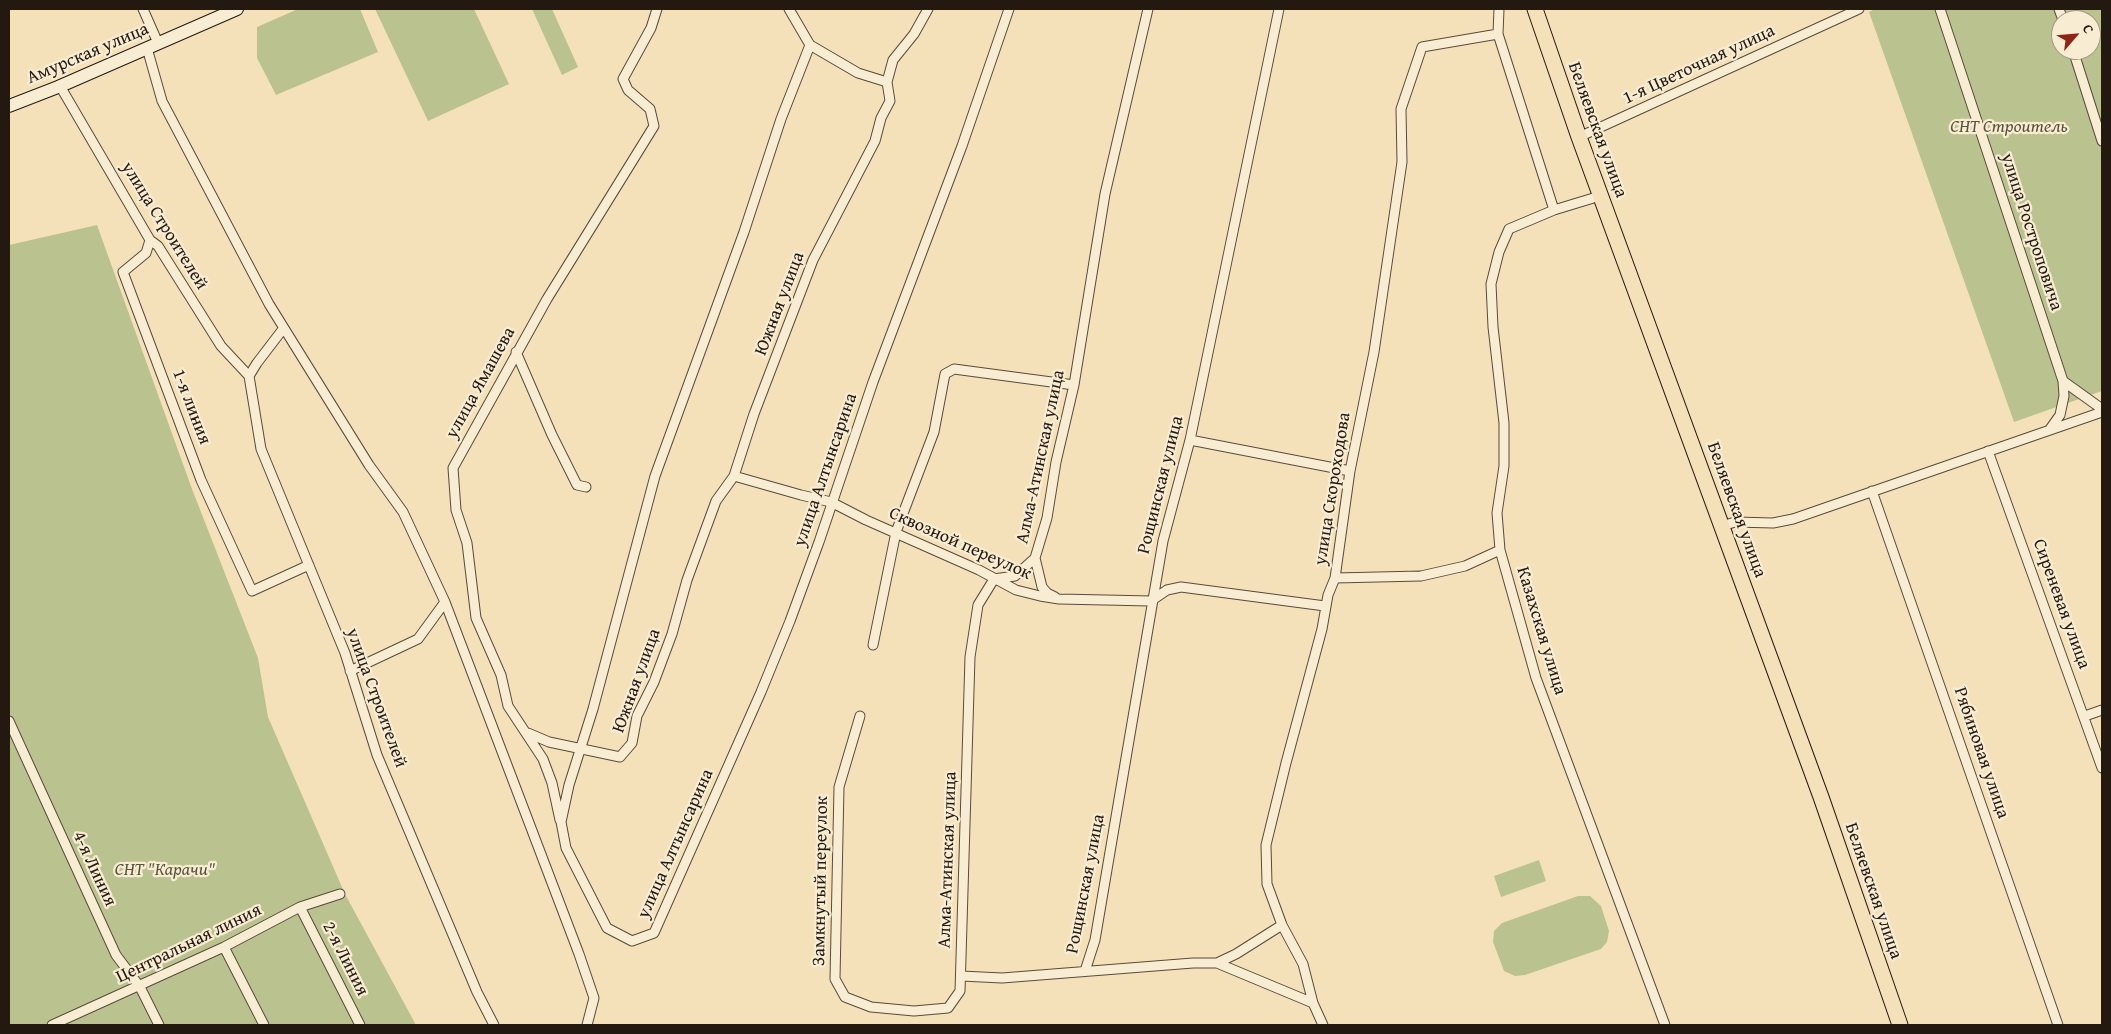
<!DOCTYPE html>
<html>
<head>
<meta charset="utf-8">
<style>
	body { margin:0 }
	#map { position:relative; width:2111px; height:1034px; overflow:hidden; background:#f5e1b9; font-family:"Gentium Book Plus",serif }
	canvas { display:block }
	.frame { position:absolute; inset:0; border:10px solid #231911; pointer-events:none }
	.north { position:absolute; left:2051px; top:10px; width:50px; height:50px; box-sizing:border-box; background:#f8ecd2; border:1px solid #a39885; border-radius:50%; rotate:63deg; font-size:14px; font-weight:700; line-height:20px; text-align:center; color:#231911 }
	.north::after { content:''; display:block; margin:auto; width:18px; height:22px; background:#8f2418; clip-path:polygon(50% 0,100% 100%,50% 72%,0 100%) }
</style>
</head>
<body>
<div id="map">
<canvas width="2111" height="1034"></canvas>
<div class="frame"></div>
<div class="north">С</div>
</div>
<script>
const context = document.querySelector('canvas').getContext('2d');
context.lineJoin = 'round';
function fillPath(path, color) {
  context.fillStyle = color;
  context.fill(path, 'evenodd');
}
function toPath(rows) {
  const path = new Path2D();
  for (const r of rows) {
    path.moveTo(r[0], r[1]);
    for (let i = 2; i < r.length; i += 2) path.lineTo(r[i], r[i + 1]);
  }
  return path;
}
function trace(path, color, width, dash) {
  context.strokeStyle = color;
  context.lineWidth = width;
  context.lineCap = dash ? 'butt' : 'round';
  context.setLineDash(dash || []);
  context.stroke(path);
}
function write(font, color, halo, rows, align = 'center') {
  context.font = font + ' "Gentium Book Plus",serif';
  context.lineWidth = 4.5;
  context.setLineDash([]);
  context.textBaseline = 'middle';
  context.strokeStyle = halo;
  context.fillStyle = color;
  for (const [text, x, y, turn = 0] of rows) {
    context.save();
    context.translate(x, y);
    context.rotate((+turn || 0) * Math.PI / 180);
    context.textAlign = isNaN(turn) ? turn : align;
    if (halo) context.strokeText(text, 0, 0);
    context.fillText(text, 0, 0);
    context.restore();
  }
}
fillPath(toPath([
	[298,9,360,9,378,52,276,95,257,58,257,27],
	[375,9,474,9,509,84,428,121],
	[532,9,552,9,578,67,562,75],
	[1875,9,2102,9,2102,391,2014,422,1869,12],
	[2061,20,2091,20,2091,50,2061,50],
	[97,225,192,489,258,658,268,717,345,894,416,1025,9,1025,9,245],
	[1539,860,1546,881,1501,897,1494,876],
	[1578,896,1590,896,1601,906,1609,931,1607,942,1601,949,1525,975,1515,976,1504,971,1493,942,1494,931,1502,923]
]), '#bac390');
const street = toPath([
	[143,9,158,43],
	[789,9,810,45,858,73,887,82],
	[1940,9,2063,381,2064,396,2060,415,2050,429],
	[2059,9,2063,20],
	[1498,34,1554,210],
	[810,45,781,119,744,232,655,476,593,709,569,785,561,822,566,848,607,928,632,941,654,933,761,692,790,621,819,542,873,382,962,146,1009,9],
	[147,48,162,101,269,304,369,465,403,512,445,602,579,954,594,998,587,1025],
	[2073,50,2102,141],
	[60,86,150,240,158,246,221,346,249,376],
	[1579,137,1859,9],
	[1600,196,1554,210,1509,229,1499,252,1491,284,1493,327,1504,423,1504,466,1497,513,1500,550,1536,678,1665,1025],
	[150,240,146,253,123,272,201,480,252,591,309,565],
	[283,329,257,363,249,376,261,449,345,653,377,755,477,992,494,1025],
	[516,352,552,435,577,485,586,487],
	[2063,381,2102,409],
	[1190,440,1350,471],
	[1988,451,2102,768],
	[734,476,801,495,831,502,866,520,979,570,1016,590,1040,596,1059,599,1151,601,1167,590,1181,587,1325,606],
	[1872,491,2058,1025],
	[1722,526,1735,522,1773,523,1793,519,2102,412],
	[1035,558,1042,587,1047,593,1055,597],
	[1335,578,1421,576,1465,566,1500,550],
	[873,645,896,532,934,432,945,374,954,369,1074,385],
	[350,671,418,639,445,602],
	[860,716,839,787,835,979,845,997,871,1007,914,1011,948,1008,960,991,970,657,978,605,994,579,1015,576,1035,558,1047,518,1056,462,1074,385,1105,194,1148,9],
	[2085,716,2102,710],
	[9,721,116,955,140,987,159,1025],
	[528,733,549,742,620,757,632,743,637,716,654,682,672,634,687,580,716,501,734,476,754,414,813,260,875,141,881,118,890,101,887,82,893,60,914,34,928,9],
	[560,820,552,783,543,759,508,706,501,675,476,618,467,543,456,510,453,468,547,299,654,126,650,109,628,90,623,79,651,28,657,9],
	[300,907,360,1025],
	[224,947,264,1025],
	[1217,963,1313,1003],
	[1085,971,1095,940,1163,541,1190,440,1279,9],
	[961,976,1002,978,1193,963,1217,963,1236,954,1282,925],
	[52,1025,224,947,300,907,340,894],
	[1323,1025,1313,1003,1303,964,1282,925,1267,884,1266,845,1286,763,1322,629,1328,595,1335,578,1350,471,1374,352,1402,162,1401,109,1422,47,1498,34,1499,9]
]);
const secondary = toPath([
	[9,106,58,87,237,9]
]);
const primary = toPath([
	[1535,9,1579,137,1821,797,1900,1025]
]);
trace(street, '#584b3b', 11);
trace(secondary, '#231911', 14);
trace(primary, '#231911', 17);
trace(street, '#f8ecd2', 9);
trace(secondary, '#f8ecd2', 12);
trace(primary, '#f5e1b9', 15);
write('18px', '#231911', '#f8ecd2', [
	["Амурская улица",88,54,-23],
	["1-я Цветочная улица",1699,65,-25],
	["Беляевская улица",1597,130,70],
	["улица Строителей",164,226,58],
	["улица Ростроповича",2031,232,72],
	["Южная улица",780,304,-69],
	["улица Ямашева",481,383,-61],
	["1-я линия",191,407,69],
	["Алма-Атинская улица",1041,457,-78],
	["улица Алтынсарина",826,470,-71],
	["Рощинская улица",1161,485,-76],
	["улица Скороходова",1333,489,-81],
	["Беляевская улица",1736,510,70],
	["Сквозной переулок",960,544,24],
	["Сиреневая улица",2061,604,70],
	["Казахская улица",1541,631,73],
	["Южная улица",637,681,-70],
	["улица Строителей",376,698,70],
	["Рябиновая улица",1981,753,71],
	["улица Алтынсарина",676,844,-66],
	["Алма-Атинская улица",948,860,-88],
	["4-я Линия",94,869,65],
	["Замкнутый переулок",821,881,-89],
	["Рощинская улица",1086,884,-79],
	["Беляевская улица",1873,891,71],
	["Центральная линия",189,944,-26],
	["2-я Линия",345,959,63]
]);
write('italic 18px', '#58543d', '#f8ecd2', [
	["СНТ Строитель",2009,127],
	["СНТ \"Карачи\"",165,870]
]);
</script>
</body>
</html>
